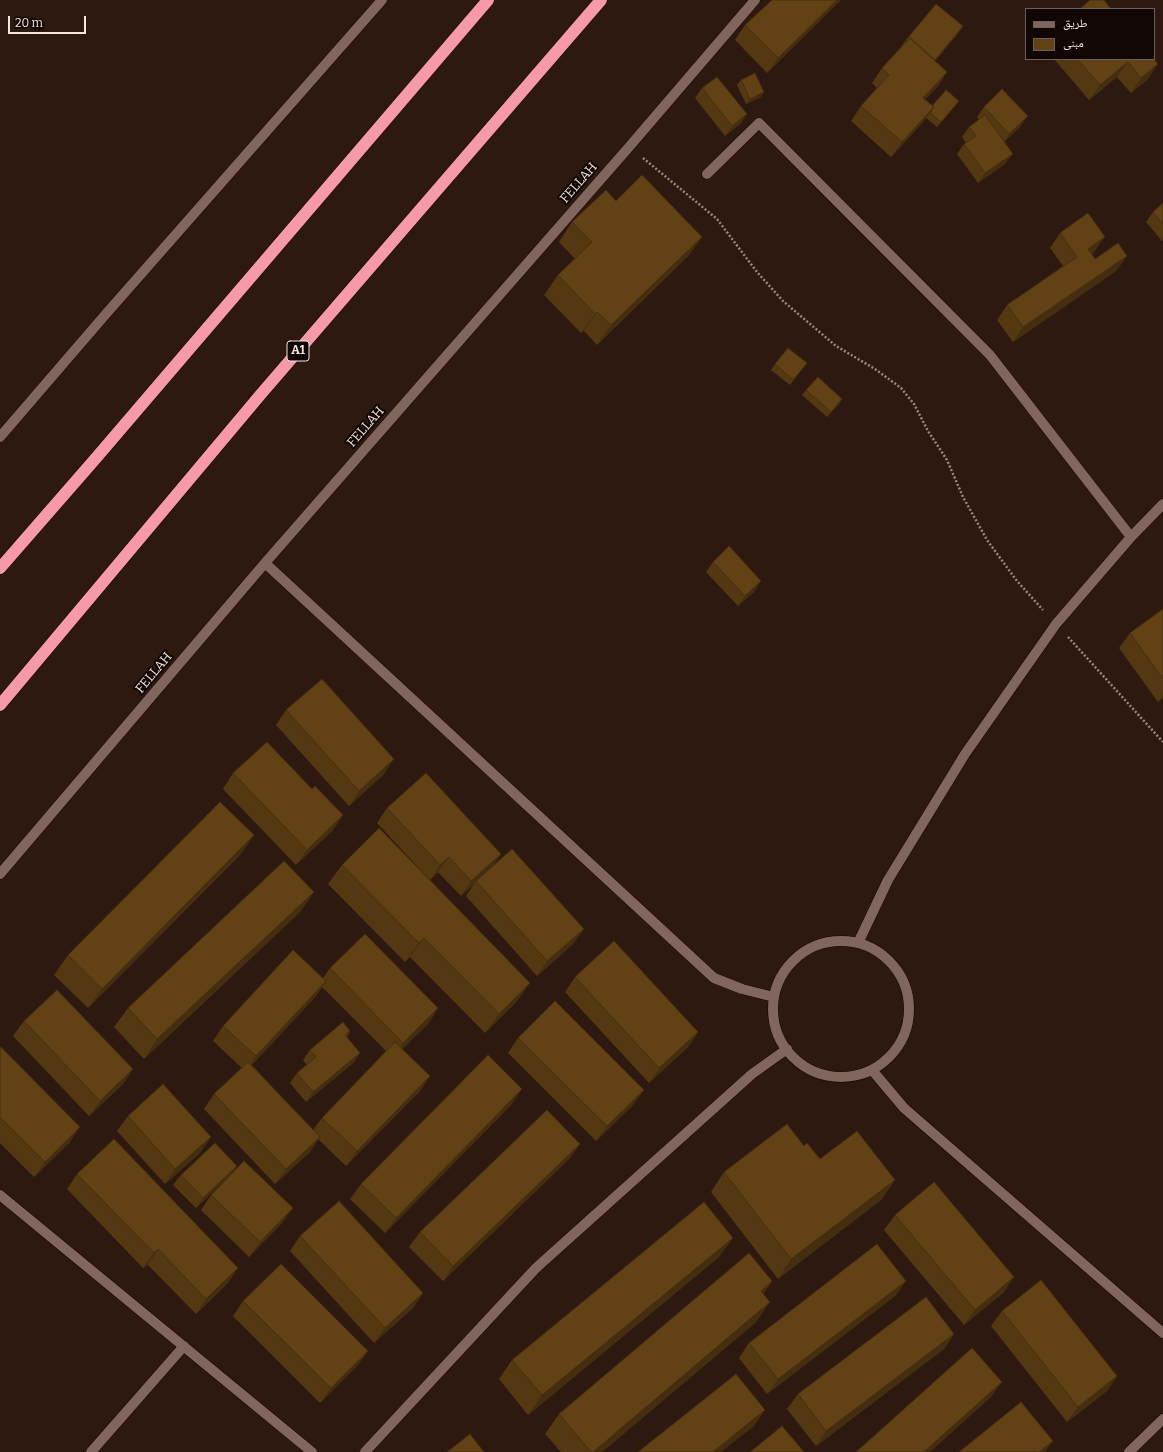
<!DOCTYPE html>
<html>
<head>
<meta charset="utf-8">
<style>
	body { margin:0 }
	#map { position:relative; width:1163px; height:1452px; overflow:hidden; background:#2e1911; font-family:Bitter,"Noto Naskh Arabic",serif }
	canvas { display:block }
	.legend { position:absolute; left:1025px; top:8px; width:130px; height:52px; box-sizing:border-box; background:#100704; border:1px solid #6c605c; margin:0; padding:5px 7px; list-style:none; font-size:12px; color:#f5e5df }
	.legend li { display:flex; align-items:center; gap:8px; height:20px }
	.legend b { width:20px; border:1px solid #6c605c }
	.scale { position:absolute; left:8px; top:16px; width:78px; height:18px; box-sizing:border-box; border:2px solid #f5e5df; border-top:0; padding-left:5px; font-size:12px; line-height:14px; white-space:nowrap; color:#f5e5df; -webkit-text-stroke:3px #100704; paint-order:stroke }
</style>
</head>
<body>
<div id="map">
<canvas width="1163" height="1452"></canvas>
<ul class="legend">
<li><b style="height:5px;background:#81665d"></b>طريق</li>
<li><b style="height:11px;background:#624115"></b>مبنى</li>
</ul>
<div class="scale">20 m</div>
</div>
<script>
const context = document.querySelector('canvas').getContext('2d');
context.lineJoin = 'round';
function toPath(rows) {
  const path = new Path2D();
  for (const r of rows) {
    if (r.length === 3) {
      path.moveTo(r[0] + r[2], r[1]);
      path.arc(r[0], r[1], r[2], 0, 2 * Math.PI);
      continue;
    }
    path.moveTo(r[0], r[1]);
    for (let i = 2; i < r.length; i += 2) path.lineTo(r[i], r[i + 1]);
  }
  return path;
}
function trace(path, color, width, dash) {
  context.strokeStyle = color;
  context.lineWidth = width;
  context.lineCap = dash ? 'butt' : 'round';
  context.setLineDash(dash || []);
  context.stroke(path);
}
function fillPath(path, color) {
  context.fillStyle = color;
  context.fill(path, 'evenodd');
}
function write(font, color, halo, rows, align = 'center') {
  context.font = font + ' Bitter,serif';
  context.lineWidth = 4;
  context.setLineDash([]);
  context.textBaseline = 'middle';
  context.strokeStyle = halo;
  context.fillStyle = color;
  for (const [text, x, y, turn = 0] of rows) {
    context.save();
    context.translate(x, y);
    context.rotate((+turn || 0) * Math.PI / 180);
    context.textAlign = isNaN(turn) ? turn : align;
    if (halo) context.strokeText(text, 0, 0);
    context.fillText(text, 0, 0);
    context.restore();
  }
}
const minor = toPath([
	[707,174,759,123,990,355,1131,537],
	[0,437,105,315,382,0],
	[265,563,714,978,742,989,774,997],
	[0,874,265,563,629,147,755,0],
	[841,1009,68],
	[858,943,888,880,965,754,1056,624,1131,537,1163,504],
	[872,1070,904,1108,1163,1333],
	[0,1195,312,1452],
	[91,1452,184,1346],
	[365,1452,536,1268,752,1074,787,1049],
	[1129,1452,1163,1419]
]);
const highway = toPath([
	[0,568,96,458,488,0],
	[0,705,261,394,601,0]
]);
trace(minor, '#150401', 11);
trace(highway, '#150401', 13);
trace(toPath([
	[643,158,717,219,757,272,783,301,836,346,875,369,901,388,914,404,928,431,947,460,963,497,987,540,1017,581,1043,610],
	[1068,637,1163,742]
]), '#9a8881', 2.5, [2, 2]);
trace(minor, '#81665d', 10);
trace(highway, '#f69aa8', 12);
fillPath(toPath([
	[841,0,767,73,735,40,745,25],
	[963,26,956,36,935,61,947,72,937,87,925,99,932,106,955,106,937,127,926,118,923,122,891,157,851,121,861,106,877,88,872,83,882,68,900,48,906,40],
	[1054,59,1154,59,1148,79,1131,93,1117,77,1089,100],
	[741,80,761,97,746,104,737,85],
	[702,88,747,114,740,124,725,136,695,98],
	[984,107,1020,127,1004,142,1005,164,978,183,957,154,964,144,966,143,962,137,969,127,979,120,977,117],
	[616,201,702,237,688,256,597,345,584,331,581,333,544,295,558,275,575,259,559,242,572,222],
	[1163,203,1163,240,1162,241,1146,222,1153,212],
	[1060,233,1094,252,1092,254,1095,259,1127,256,1116,271,1013,342,997,320,1007,305,1063,266,1050,248],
	[807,363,790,385,771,370,775,364],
	[806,390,842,399,839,404,827,417,802,395],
	[713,562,754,592,738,606,706,572],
	[1163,609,1163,698,1158,702,1119,648,1130,633],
	[286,710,384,774,349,806,276,725],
	[233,773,312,789,343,815,333,830,296,865,223,789],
	[387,808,501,854,492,867,573,944,537,976,466,896,474,884,461,896,438,872,430,880,530,983,516,1002,485,1033,410,957,405,962,328,884,342,865,426,876,377,823],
	[254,835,240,855,88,1008,54,975,68,955],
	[314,892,300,912,144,1059,114,1027,128,1008],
	[330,968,438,1008,428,1024,402,1049,430,1076,420,1091,346,1166,318,1139,310,1152,275,1184,204,1109,214,1094,242,1068,213,1041,223,1026,323,978],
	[322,987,386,1051,322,1118,313,1130,252,1065,316,996],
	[575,977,698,1032,688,1047,649,1083,565,992],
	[24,1021,133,1069,123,1084,89,1116,13,1036],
	[350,1031,347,1037,360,1053,353,1063,306,1102,290,1083,297,1073,307,1065,303,1060,310,1050],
	[518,1038,633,1105,596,1141,508,1053],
	[0,1048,70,1142,34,1177,0,1143],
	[512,1104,385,1233,350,1199,361,1184],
	[128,1116,201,1152,165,1184,117,1131],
	[580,1144,569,1159,443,1281,409,1247,420,1232],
	[804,1146,820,1159,895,1180,881,1200,778,1279,711,1192,724,1172],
	[237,1166,231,1174,282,1223,249,1257,201,1210,211,1195,225,1180,196,1208,173,1185,181,1175],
	[77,1174,228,1283,196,1314,148,1265,143,1268,67,1189],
	[895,1215,1004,1292,964,1325,884,1230],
	[300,1236,423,1293,413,1308,374,1343,290,1251],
	[719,1257,528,1415,499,1379,512,1360],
	[772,1281,763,1294,756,1322,602,1452,561,1452,545,1434,559,1414],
	[906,1281,895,1296,767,1394,739,1358,749,1343],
	[243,1301,368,1351,357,1366,320,1403,233,1316],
	[1002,1311,1117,1376,1107,1391,1067,1422,991,1326],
	[954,1334,944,1349,816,1446,787,1409,798,1394]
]), '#543812');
fillPath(toPath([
	[837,0,841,0,767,73,778,58],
	[963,26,956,36,926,72,933,62],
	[1128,62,1117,77,1089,100,1100,85],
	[1158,64,1148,79,1131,93,1141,78],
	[947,72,937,87,913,113,923,98],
	[764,92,761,97,746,104,750,99],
	[934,107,923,122,891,157,902,142],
	[747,114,740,124,725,136,732,126],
	[1028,116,1020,127,1002,144,1009,134],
	[1013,154,1005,164,978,183,985,173],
	[702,237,688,256,597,345,611,325],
	[1105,237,1094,252,1078,264,1088,249],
	[1127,256,1116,271,1013,342,1023,327],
	[597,312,584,331,581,333,595,314],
	[842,399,839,404,827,417,831,412],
	[761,581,754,592,738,606,745,596],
	[1163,695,1163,698,1158,702],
	[394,759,384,774,349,806,359,791],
	[343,815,333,830,296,865,307,850],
	[254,835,240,855,88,1008,102,989],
	[501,854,491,869,476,881,474,884,461,896,471,881],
	[449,857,438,872,430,880,440,865],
	[314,892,300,912,144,1059,157,1039],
	[584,929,573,944,537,976,547,961],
	[424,938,410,957,405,962,419,943],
	[326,981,316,996,246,1071,256,1056],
	[530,983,516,1002,485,1033,499,1014],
	[438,1008,428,1024,393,1058,403,1043],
	[698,1032,688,1047,649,1083,659,1068],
	[360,1053,353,1063,306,1102,313,1092],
	[133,1069,123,1084,89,1116,100,1101],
	[430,1076,420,1091,346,1166,357,1151],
	[522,1089,512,1104,385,1233,396,1218],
	[644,1090,633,1105,596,1141,607,1126],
	[80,1127,70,1142,34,1177,45,1162],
	[211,1137,201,1152,165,1184,175,1169],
	[320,1137,310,1152,275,1184,286,1169],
	[580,1144,569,1159,443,1281,453,1266],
	[237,1166,230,1176,196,1208,203,1198],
	[895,1180,881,1200,778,1279,791,1259],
	[293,1208,282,1223,249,1257,260,1242],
	[733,1238,719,1257,528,1415,542,1395],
	[158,1249,148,1265,143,1268,154,1253],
	[238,1268,228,1283,196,1314,206,1299],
	[1014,1277,1004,1292,964,1325,975,1310],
	[772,1281,759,1301,761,1291],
	[906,1281,895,1296,767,1394,778,1379],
	[423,1293,413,1308,374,1343,385,1328],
	[770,1302,756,1322,602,1452,593,1452],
	[954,1334,944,1349,816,1446,826,1431],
	[368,1351,357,1366,320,1403,331,1388],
	[1117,1376,1107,1391,1067,1422,1078,1407],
	[1002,1382,991,1397,930,1452,924,1452],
	[765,1410,754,1426,721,1452,713,1452],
	[1053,1441,1045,1452,1039,1452]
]), '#452e0f');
const building = toPath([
	[772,0,837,0,778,58,745,25,772,0],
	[1090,0,1104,0,1111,9,1080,9,1090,0],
	[936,4,963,26,935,60,910,38,907,41,906,40,936,4],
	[910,38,947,72,923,98,934,107,902,142,861,106,889,75,882,68,910,38],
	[1077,59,1154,59,1158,64,1141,78,1128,62,1100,85,1077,59],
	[755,73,764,92,750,99,741,80,755,73],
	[717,77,747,114,732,126,702,88,717,77],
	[1002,89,1028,116,1009,134,984,107,1002,89],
	[946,90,959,101,941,122,930,113,934,107,932,106,946,90],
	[985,115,1013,154,985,173,964,144,976,136,969,127,985,115],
	[642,175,702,237,611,325,597,312,595,314,558,275,592,242,572,222,606,190,616,201,642,175],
	[1163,203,1163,224,1153,212,1163,203],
	[1088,213,1105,237,1088,249,1095,259,1118,243,1127,256,1023,327,1007,305,1077,257,1060,233,1088,213],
	[788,348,807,363,793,380,775,364,788,348],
	[818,377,842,399,831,412,806,390,818,377],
	[729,546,761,581,745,596,713,562,729,546],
	[1163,609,1163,679,1130,633,1163,609],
	[322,679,394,759,359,791,286,710,322,679],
	[267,742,312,789,315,786,343,815,307,850,233,773,267,742],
	[426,773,501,854,471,881,449,857,440,865,387,808,426,773],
	[220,802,254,835,102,989,68,955,220,802],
	[379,828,530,983,499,1014,424,938,419,943,342,865,379,828],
	[512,849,584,929,547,961,476,881,512,849],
	[284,861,314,892,157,1039,128,1008,284,861],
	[365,934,438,1008,403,1043,330,968,365,934],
	[614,941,698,1032,659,1068,575,977,614,941],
	[293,950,326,981,256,1056,223,1026,293,950],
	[57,990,133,1069,100,1101,24,1021,57,990],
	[555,1001,644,1090,607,1126,518,1038,555,1001],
	[343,1022,350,1031,345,1035,360,1053,313,1092,297,1073,316,1057,310,1050,343,1022],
	[395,1042,430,1076,357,1151,322,1118,395,1042],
	[1,1047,80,1127,45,1162,0,1117,0,1048,1,1047],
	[488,1055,522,1089,396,1218,361,1184,488,1055],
	[248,1062,320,1137,286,1169,214,1094,248,1062],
	[163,1084,211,1137,175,1169,128,1116,163,1084],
	[547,1110,580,1144,453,1266,420,1232,547,1110],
	[787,1124,804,1146,807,1143,820,1159,857,1131,895,1180,791,1259,724,1172,787,1124],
	[114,1139,238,1268,206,1299,158,1249,154,1253,77,1174,114,1139],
	[215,1143,237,1166,203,1198,181,1175,215,1143],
	[244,1161,293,1208,260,1242,211,1195,244,1161],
	[934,1182,1014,1277,975,1310,895,1215,934,1182],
	[339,1201,423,1293,385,1328,300,1236,339,1201],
	[704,1202,733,1238,542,1395,512,1360,704,1202],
	[877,1244,906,1281,778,1379,749,1343,877,1244],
	[749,1253,772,1281,761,1291,770,1302,593,1452,591,1452,559,1414,749,1253],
	[281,1264,368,1351,331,1388,243,1301,281,1264],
	[1041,1280,1117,1376,1078,1407,1002,1311,1041,1280],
	[926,1297,954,1334,826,1431,798,1394,926,1297],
	[972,1348,1002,1382,924,1452,856,1452,972,1348],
	[736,1374,765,1410,713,1452,638,1452,736,1374],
	[1021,1402,1053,1441,1039,1452,959,1452,1021,1402],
	[782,1426,804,1452,750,1452,782,1426],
	[470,1434,484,1452,447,1452,470,1434]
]);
fillPath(building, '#624115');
trace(building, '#452e0f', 1);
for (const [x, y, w] of [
	[298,351,22]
]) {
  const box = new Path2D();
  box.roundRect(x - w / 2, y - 10, w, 20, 3);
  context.fillStyle = '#100704';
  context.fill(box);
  trace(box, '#f5e5df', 1);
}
write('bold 12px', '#f5e5df', null, [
	["A1",298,351]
]);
write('13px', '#f5e5df', '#100704', [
	["FELLAH",579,183,-49],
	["FELLAH",366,427,-49],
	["FELLAH",154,673,-50]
]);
</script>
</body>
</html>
